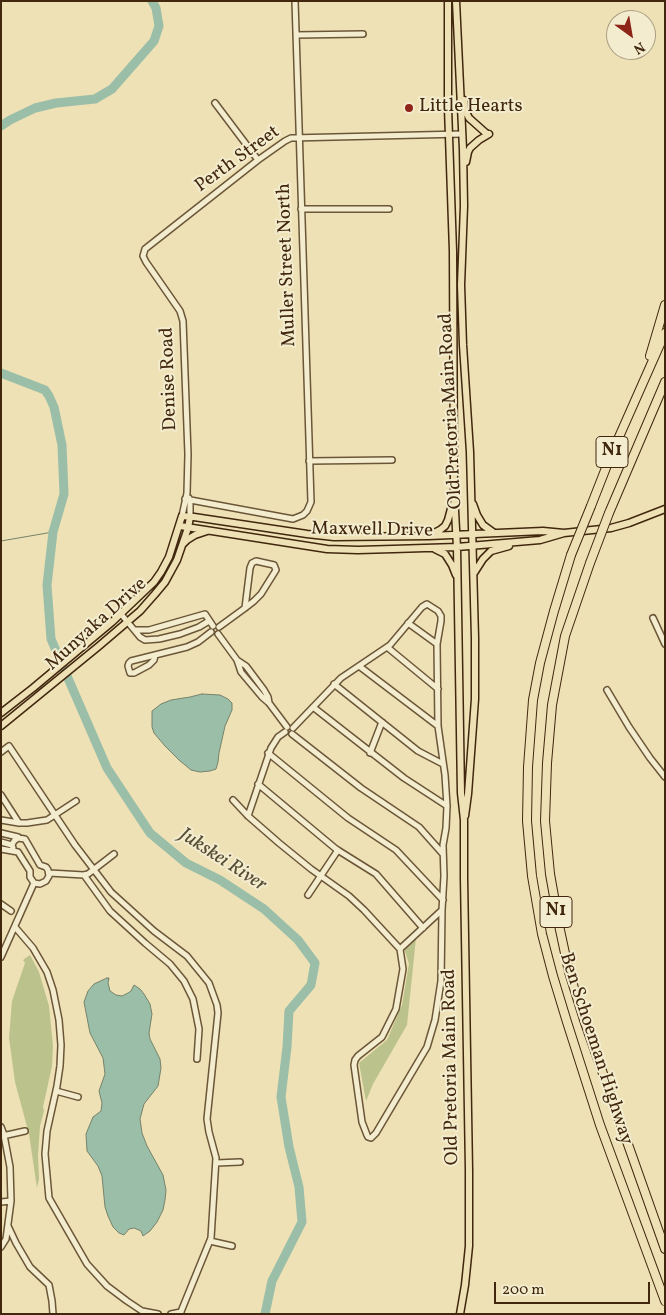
<!DOCTYPE html>
<html>
<head>
<meta charset="utf-8">
<style>
	body { margin:0 }
	#map { position:relative; width:666px; height:1315px; overflow:hidden; background:#ede1b5; font-family:Vollkorn,serif }
	canvas { display:block }
	.frame { position:absolute; inset:0; border:2px solid #41270e; pointer-events:none }
	.north { position:absolute; left:606px; top:10px; width:50px; height:50px; box-sizing:border-box; background:#f3eccf; border:1px solid #ac9d82; border-radius:50%; rotate:148deg; font-size:14px; font-weight:700; line-height:20px; text-align:center; color:#41270e }
	.north::after { content:''; display:block; margin:auto; width:18px; height:22px; background:#8f2418; clip-path:polygon(50% 0,100% 100%,50% 72%,0 100%) }
	.scale { position:absolute; left:494px; top:1282px; width:156px; height:22px; box-sizing:border-box; border:2px solid #41270e; border-top:0; padding-left:6px; font-size:15px; line-height:18px; white-space:nowrap; color:#41270e; -webkit-text-stroke:4px #f3eccf; paint-order:stroke }
</style>
</head>
<body>
<div id="map">
<canvas width="666" height="1315"></canvas>
<div class="frame"></div>
<div class="north">N</div>
<div class="scale">200 m</div>
</div>
<script>
const context = document.querySelector('canvas').getContext('2d');
context.lineJoin = 'round';
function fillPath(path, color) {
  context.fillStyle = color;
  context.fill(path, 'evenodd');
}
function toPath(rows) {
  const path = new Path2D();
  for (const r of rows) {
    path.moveTo(r[0], r[1]);
    for (let i = 2; i < r.length; i += 2) path.lineTo(r[i], r[i + 1]);
  }
  return path;
}
function trace(path, color, width, dash) {
  context.strokeStyle = color;
  context.lineWidth = width;
  context.lineCap = dash ? 'butt' : 'round';
  context.setLineDash(dash || []);
  context.stroke(path);
}
function write(font, color, halo, rows, align = 'center') {
  context.font = font + ' Vollkorn,serif';
  context.lineWidth = 4;
  context.setLineDash([]);
  context.textBaseline = 'middle';
  context.strokeStyle = halo;
  context.fillStyle = color;
  for (const [text, x, y, turn = 0] of rows) {
    context.save();
    context.translate(x, y);
    context.rotate((+turn || 0) * Math.PI / 180);
    context.textAlign = isNaN(turn) ? turn : align;
    if (halo) context.strokeText(text, 0, 0);
    context.fillText(text, 0, 0);
    context.restore();
  }
}
fillPath(toPath([
	[416,938,407,1025,373,1084,366,1101,359,1063,387,1040,402,1005,409,964,404,948],
	[30,955,39,972,49,1006,53,1046,52,1066,43,1107,44,1111,40,1126,38,1155,39,1179,37,1188,29,1134,15,1082,9,1038,12,1001,25,963,23,960]
]), '#bcc28b');
const water = toPath([
	[202,694,220,695,228,699,232,703,232,710,225,726,219,753,218,762,216,769,210,771,200,772,191,770,179,760,165,746,154,733,152,727,152,711,161,704,171,700,190,697,202,694],
	[107,978,109,978,108,983,110,991,116,995,122,996,128,993,131,991,134,985,140,989,144,994,150,1004,152,1014,149,1033,150,1039,160,1059,161,1068,158,1086,144,1104,140,1119,142,1133,147,1146,163,1175,166,1190,165,1200,163,1210,157,1222,150,1231,143,1236,141,1231,134,1228,129,1229,124,1235,119,1233,113,1227,108,1216,105,1207,102,1176,98,1166,87,1151,86,1134,93,1117,101,1111,102,1103,99,1091,105,1074,103,1058,90,1033,84,1002,88,991,94,984,107,978]
]);
fillPath(water, '#9abea8');
trace(water, '#76826a', 1);
trace(toPath([
	[1,541,53,532]
]), '#76826a', 1);
trace(toPath([
	[1,126,10,120,35,108,56,103,95,99,112,89,154,41,159,26,156,8,152,1],
	[1,373,45,390,49,396,54,407,62,445,64,494,53,532,47,585,51,639,107,768,150,833,186,863,220,880,264,909,298,940,315,963,311,985,289,1011,287,1047,281,1097,289,1147,299,1187,302,1222,272,1281,265,1314]
]), '#9abea8', 9);
const minor = toPath([
	[296,35,363,34],
	[215,103,258,160],
	[301,209,389,209],
	[309,461,392,460],
	[189,498,190,500,190,517],
	[185,499,293,519,303,515,307,511,311,502,295,1],
	[182,516,187,493,188,454,183,321,180,311,146,262,143,256,145,249,258,160,285,141,291,138,462,134],
	[121,614,140,637,145,640,159,639,180,634,199,627,209,621],
	[653,618,665,644],
	[408,623,437,644],
	[219,627,245,608,254,601,261,594,276,570,274,565,256,561,252,563,250,568,245,608],
	[135,630,149,630,205,614,213,626],
	[218,634,237,660,241,672,262,697,269,703,287,727],
	[387,647,438,689],
	[155,655,154,660,149,665,134,673,130,673,128,666,129,663,131,661,187,647,198,642,211,632],
	[237,660,246,666,264,690,268,697,269,703],
	[359,666,438,726],
	[334,684,418,751,443,764],
	[607,690,629,727,650,758,665,777],
	[313,707,404,778,447,806],
	[293,728,341,678,390,645,422,607,427,604,438,611,441,616,441,621,437,644,438,726,445,775,447,806,446,828,443,845,444,876,442,910,400,949],
	[292,734,361,788,419,827,443,854],
	[1,752,9,746,75,845,111,892,154,931,187,956,209,983,217,1005,218,1013,207,1119,209,1132,216,1158,211,1238,180,1314],
	[268,753,348,818,396,850,443,900],
	[370,753,382,722],
	[258,784,336,849,376,874,423,928],
	[1,795,19,823],
	[233,800,248,816,279,843,311,869,349,896,364,910,400,949,403,969,396,1009,382,1037,358,1056,355,1060,354,1065,362,1122,367,1135,368,1137,371,1138,376,1133,427,1047,435,1020,441,981,442,910],
	[248,816,271,748,278,737,285,732],
	[1,820,19,823,27,823,47,820,76,801],
	[1,833,18,837],
	[1,842,12,845,13,848],
	[1,849,18,852,30,871,30,877,34,883,40,884,46,881,49,876,48,870,46,867,40,865,25,839,18,838,14,841,12,845],
	[49,873,84,875,88,874,114,854],
	[84,875,110,911,145,943,170,964,184,981,193,999,199,1029,197,1059],
	[308,895,338,850],
	[1,904,11,911],
	[15,927,33,948,47,972,53,990,59,1020,61,1045,60,1066,57,1086,47,1131,45,1154,49,1198,87,1264,107,1286,127,1301,142,1311,158,1314],
	[1,957,34,883],
	[56,1091,78,1097],
	[1,1127,4,1135,10,1167,11,1201,6,1239,1,1247],
	[2,1135,7,1135,25,1131],
	[216,1163,240,1162],
	[1,1202,11,1201],
	[8,1226,16,1243,30,1267,49,1285,52,1301,53,1314],
	[210,1241,232,1246],
	[171,1314,181,1312]
]);
const major = toPath([
	[448,1,448,108,453,251,454,493,457,547,461,793,464,820,464,878,469,1170,469,1246,465,1285,460,1314],
	[456,1,463,149,464,206,461,285,463,345,470,452,475,638,475,699,468,794,465,816],
	[464,100,465,110,469,118,487,134],
	[466,162,468,152,470,148,479,140,489,134],
	[473,504,477,515,483,525,494,533],
	[180,526,327,549,358,550,393,549,457,547,540,540,564,533,611,528,629,523,665,509],
	[432,534,440,530,445,526,448,520,452,505],
	[183,544,187,540,195,535,207,531],
	[435,549,445,554,452,565,456,575],
	[474,573,483,559,491,551,509,546],
	[1,713,33,688,112,622,154,582,161,572,169,557,182,516,194,517,307,534,334,537,429,536,543,531,564,533],
	[1,726,99,646,140,611,155,594,165,582,177,560,188,528,190,517]
]);
const highway = toPath([
	[650,356,665,305],
	[591,506,611,455,665,333],
	[609,513,665,382],
	[571,555,554,611,540,663,533,700,528,767,527,821,532,876,542,934,553,976,567,1022,600,1125,665,1301],
	[590,563,565,636,552,705,547,763,545,821,550,874,560,930,569,972,584,1020,665,1249]
]);
trace(minor, '#6c5638', 8);
trace(major, '#41270e', 9);
trace(highway, '#41270e', 10);
trace(minor, '#f3eccf', 5);
trace(major, '#ede1b5', 6);
trace(highway, '#ede1b5', 8);
const highwayBridge = toPath([
	[571,555,591,506],
	[590,563,609,513]
]);
trace(highwayBridge, '#41270e', 10, []);
trace(highwayBridge, '#ede1b5', 8);
for (const [x, y, r, color] of [
	[409,108,5,"#8f2418"]
]) {
  const dot = new Path2D();
  dot.arc(x, y, r, 0, 2 * Math.PI);
  context.fillStyle = color;
  context.fill(dot);
  trace(dot, '#f3eccf', 2);
}
for (const [x, y, w] of [
	[612,452,32],
	[556,912,32]
]) {
  const box = new Path2D();
  box.roundRect(x - w / 2, y - 15.5, w, 31, 4);
  context.fillStyle = '#f3eccf';
  context.fill(box);
  trace(box, '#41270e', 1);
}
write('bold 18px', '#41270e', null, [
	["N1",612,452],
	["N1",556,912]
]);
write('19px', '#41270e', '#f3eccf', [
	["Little Hearts",419,108]
], 'left');
write('19px', '#41270e', '#f3eccf', [
	["Perth Street",238,160,-36],
	["Muller Street North",288,265,-92],
	["Denise Road",170,379,-92],
	["Old Pretoria Main Road",452,411,-93],
	["Maxwell Drive",372,531,1],
	["Munyaka Drive",97,625,-42],
	["Ben Schoeman Highway",595,1049,72],
	["Old Pretoria Main Road",452,1067,-91]
]);
write('italic 20px', '#574d34', '#f3eccf', [
	["Jukskei River",222,861,33]
]);
</script>
</body>
</html>
